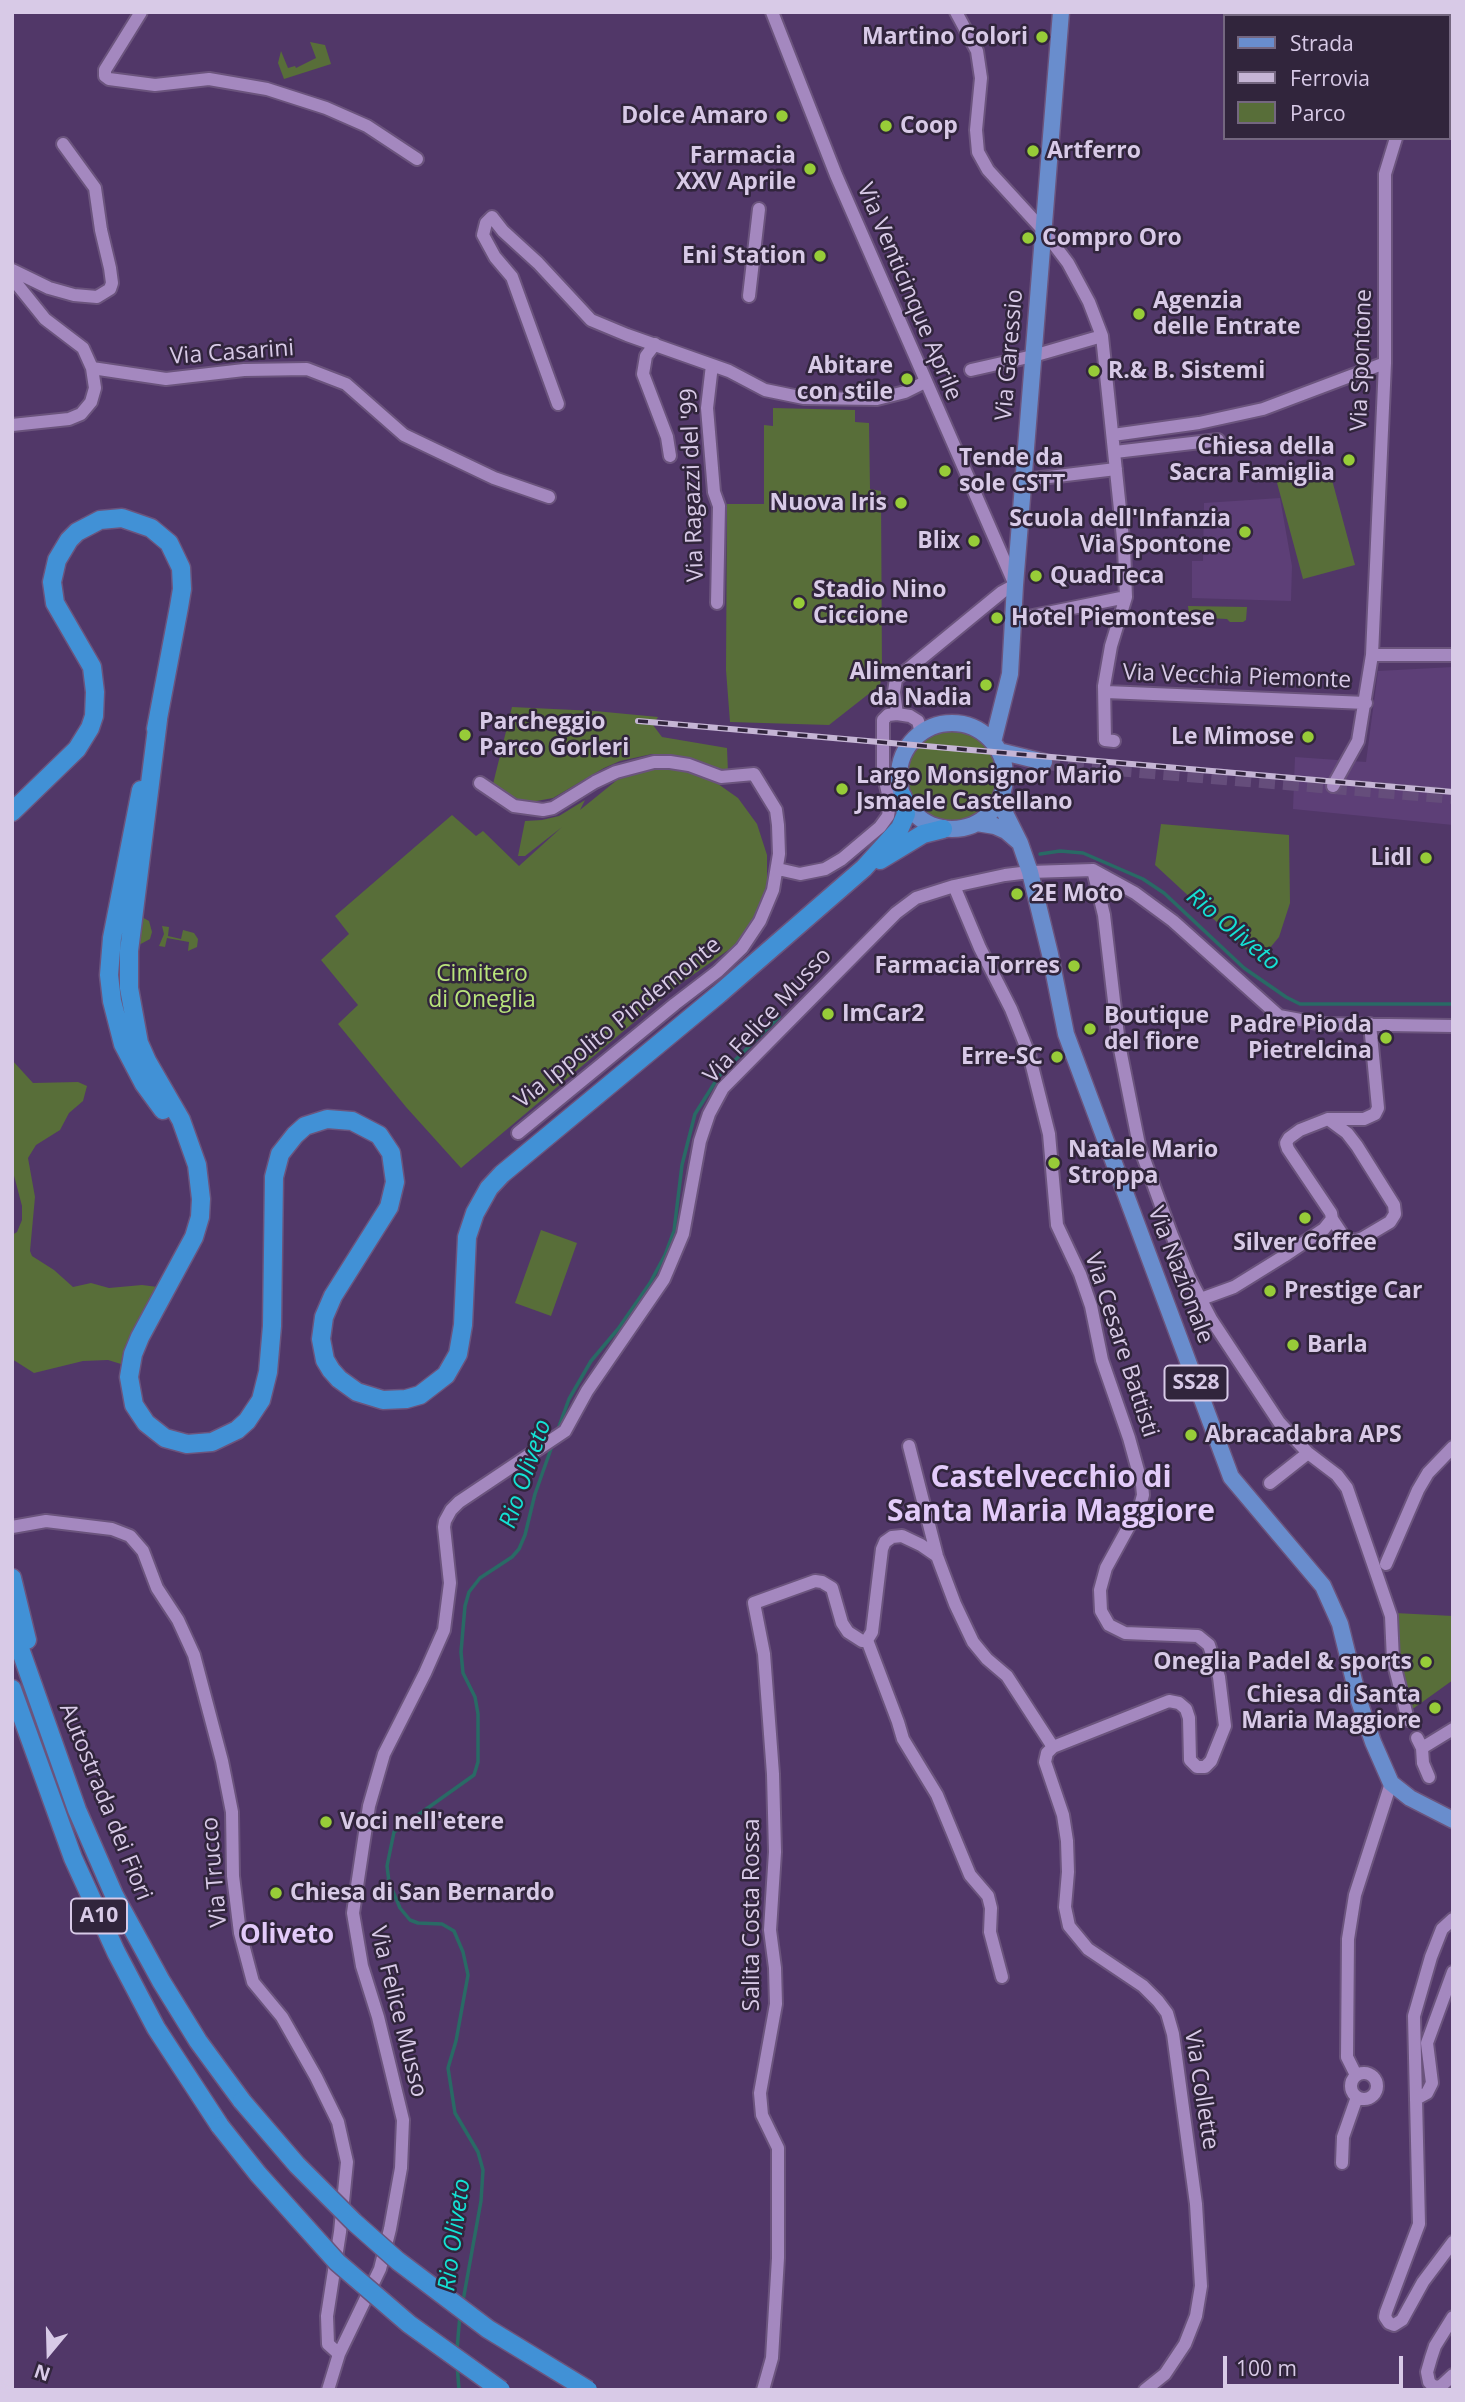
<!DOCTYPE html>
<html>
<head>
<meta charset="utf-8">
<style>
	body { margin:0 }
	#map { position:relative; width:1465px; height:2402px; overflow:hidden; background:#513768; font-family:"Open Sans",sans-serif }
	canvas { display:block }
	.frame { position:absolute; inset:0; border:14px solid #d8cae7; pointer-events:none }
	.legend { position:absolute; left:1223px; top:14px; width:228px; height:126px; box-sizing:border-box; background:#31253c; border:2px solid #746780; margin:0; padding:9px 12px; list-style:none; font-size:21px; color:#d8cae7 }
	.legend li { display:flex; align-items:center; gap:14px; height:35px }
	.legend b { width:35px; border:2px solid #746780 }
	.north { position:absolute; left:14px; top:2318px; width:70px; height:70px; -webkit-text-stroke:5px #31253c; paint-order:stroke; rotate:199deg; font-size:19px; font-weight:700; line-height:28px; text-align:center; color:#d8cae7 }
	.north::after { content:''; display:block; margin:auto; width:24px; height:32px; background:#d8cae7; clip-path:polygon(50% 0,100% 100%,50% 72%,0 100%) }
	.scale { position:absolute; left:1223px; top:2356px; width:180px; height:32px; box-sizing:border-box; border:4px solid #d8cae7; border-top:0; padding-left:9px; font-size:21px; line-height:24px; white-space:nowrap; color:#d8cae7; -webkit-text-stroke:5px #31253c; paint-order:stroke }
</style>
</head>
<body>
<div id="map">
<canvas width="1465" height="2402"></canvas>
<div class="frame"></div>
<ul class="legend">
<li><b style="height:9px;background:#698dcd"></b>Strada</li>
<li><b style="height:9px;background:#c5b5d5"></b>Ferrovia</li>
<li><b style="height:19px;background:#586e39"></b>Parco</li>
</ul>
<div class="north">N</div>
<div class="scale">100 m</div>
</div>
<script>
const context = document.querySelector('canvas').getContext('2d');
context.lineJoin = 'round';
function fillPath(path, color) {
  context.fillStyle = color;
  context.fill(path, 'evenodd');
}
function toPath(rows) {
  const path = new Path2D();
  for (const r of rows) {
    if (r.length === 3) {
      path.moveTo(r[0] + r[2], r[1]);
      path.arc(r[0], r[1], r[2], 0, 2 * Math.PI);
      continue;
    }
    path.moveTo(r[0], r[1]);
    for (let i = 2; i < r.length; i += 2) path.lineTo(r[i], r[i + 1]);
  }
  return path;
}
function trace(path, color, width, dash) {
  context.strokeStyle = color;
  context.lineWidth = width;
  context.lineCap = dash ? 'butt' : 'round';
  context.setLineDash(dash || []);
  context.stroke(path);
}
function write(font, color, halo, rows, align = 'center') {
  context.font = font + ' "Open Sans",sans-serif';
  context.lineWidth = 5;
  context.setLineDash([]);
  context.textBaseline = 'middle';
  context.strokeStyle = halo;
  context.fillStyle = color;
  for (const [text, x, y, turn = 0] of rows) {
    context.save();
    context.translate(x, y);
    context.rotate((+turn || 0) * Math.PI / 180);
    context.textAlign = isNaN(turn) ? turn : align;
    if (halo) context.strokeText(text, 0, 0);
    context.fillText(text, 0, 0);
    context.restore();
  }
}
fillPath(toPath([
	[1280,498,1292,566,1291,601,1192,598,1192,561,1203,561,1204,503],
	[1453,667,1453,825,1293,809,1295,757,1366,762,1378,671]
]), '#5d3f77');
fillPath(toPath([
	[310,42,325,45,331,64,284,79,278,63,281,51,288,68,295,66,296,68,316,58],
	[773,408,855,410,855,422,869,423,870,489,881,491,882,675,880,685,829,725,730,722,726,670,727,504,764,504,764,425,773,426],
	[1328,465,1355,565,1303,579,1276,479],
	[1188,606,1247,607,1246,620,1243,622,1230,622,1227,619,1206,618,1203,621,1190,621],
	[512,707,595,711,658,717,653,725,662,737,727,748,728,773,692,759,652,754,620,761,604,768,553,798,531,802,512,798,493,784],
	[954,776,46],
	[680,769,711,779,738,798,757,824,767,855,767,887,757,918,737,944,677,986,461,1168,406,1107,338,1024,358,1005,321,960,349,934,335,916,452,815,476,836,483,831,519,866,562,827,525,856,518,856,525,821,542,820,559,816,585,800,580,810,617,780,648,770],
	[1161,824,1289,835,1290,903,1279,937,1259,961,1155,865],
	[138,915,149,921,152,932,150,939,137,946],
	[162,926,169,927,168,936,181,939,183,930,194,933,198,939,197,947,188,951,189,942,167,938,165,947,159,946,164,934],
	[12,1060,33,1083,78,1082,87,1086,83,1101,69,1113,60,1130,36,1145,28,1158,35,1197,30,1251,32,1256,54,1270,73,1287,91,1283,109,1288,142,1285,158,1287,123,1353,121,1364,108,1360,83,1361,34,1373,12,1359,12,1235,17,1232,22,1220,22,1206,12,1168],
	[541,1230,577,1243,551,1316,515,1303],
	[1395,1613,1453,1616,1453,1680,1414,1708,1409,1709,1400,1668]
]), '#586e39');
trace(toPath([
	[1040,854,1060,851,1083,853,1143,879,1164,893,1244,968,1286,997,1300,1004,1453,1004],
	[557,1432,569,1399,591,1361,618,1329,650,1283,665,1255,674,1231,682,1165,695,1114,719,1076,779,1017],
	[463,2301,481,2201,483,2170,478,2152,455,2113,448,2068,456,2041,468,1975,463,1952,454,1931,442,1924,418,1923,410,1920,400,1908,389,1882,387,1866,394,1832,474,1775,478,1762,478,1714,475,1697,463,1673,461,1652,465,1606,469,1592,480,1578,512,1557,519,1549,525,1535,535,1494,552,1446],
	[457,2349,460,2315],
	[457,2364,459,2390]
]), '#296a65', 3.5);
trace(toPath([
	[1044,762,1453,796]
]), '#654d7b', 16, [16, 8]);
const minor = toPath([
	[141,12,105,70,105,76,109,79,155,85,209,79,267,89,326,108,367,126,417,159],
	[772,12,836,175,1015,585,1002,592,896,679,894,692,897,714],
	[956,12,977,51,981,78,976,130,978,152,988,170,1043,230,1068,263,1089,302,1102,336,1124,548,1126,597,1111,646,1104,686,1105,740,1114,741],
	[1417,12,1417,16],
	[12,270,49,288,74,295,97,297,110,289,112,283,110,268,101,230,95,188,63,144],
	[12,278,45,319,83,348,92,368,95,388,91,402,81,414,69,419,12,425],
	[749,296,759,209],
	[655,344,646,356,643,374,667,437,670,456],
	[712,365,707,408,714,492,719,506,717,603],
	[92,368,166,379,244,370,307,369,346,384,404,435,494,478,549,497],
	[971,370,1033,356,1102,336],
	[558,404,512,277,495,257,483,235,486,223,492,217,503,231,538,263,591,320,627,335,729,371,765,390,804,398,877,399,905,392,925,382],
	[1113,435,1199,423,1263,409,1385,363],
	[1115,452,1218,440],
	[1024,480,1116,469],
	[1013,620,1126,597],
	[1372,655,1453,655],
	[1106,692,1366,703],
	[480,783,514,806,543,810,553,808,595,782,616,772,654,762,670,762,689,765,721,777,754,774,776,810,778,825,779,854,773,890,760,921,742,948,718,971,675,1004,518,1133],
	[1333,786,1358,741,1372,655,1385,363,1385,174,1396,138],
	[778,869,800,874,825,869,842,859,880,827,888,816,890,803,883,772,883,720,888,715,897,714,910,716,918,721,921,733],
	[1093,870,1104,915,1119,1044,1139,1145,1171,1233,1189,1277,1211,1319,1279,1422,1308,1453,1337,1475,1347,1488,1391,1616,1393,1660,1408,1720],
	[954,886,980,948,1011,1009,1029,1054,1049,1134,1057,1225,1080,1274,1091,1306,1102,1360,1129,1438,1142,1485,1143,1495,1140,1506,1106,1568,1100,1590,1101,1611,1109,1625,1125,1633,1198,1636,1209,1645,1219,1677,1225,1726,1211,1761,1205,1767,1197,1767,1190,1760,1189,1718,1186,1709,1179,1703,1169,1701,1053,1747,1047,1753,1045,1762,1063,1815,1067,1841,1068,1872,1065,1907,1069,1926,1088,1949,1143,1986,1158,2001,1167,2013,1173,2034,1196,2204,1201,2286,1196,2316,1185,2344,1165,2374,1145,2390],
	[1328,1119,1347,1133,1357,1146,1394,1205,1395,1214,1390,1222,1363,1238,1354,1241,1344,1237,1332,1219],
	[1201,1299,1234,1287,1284,1256,1324,1229,1332,1219,1331,1213,1288,1149,1286,1143,1289,1138,1300,1130,1328,1119,1364,1119,1375,1114,1378,1108,1370,1024],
	[909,1446,937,1556,955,1604,973,1642,987,1659,1007,1676,1053,1747],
	[1270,1483,1308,1453],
	[12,1527,46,1521,112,1529,130,1536,143,1551,157,1588,178,1620,194,1655,222,1761,232,1812,233,1876,240,1933,253,1982,282,2017,316,2077,338,2122,347,2162,340,2232,327,2316,328,2344,339,2354],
	[1386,1564,1418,1490,1428,1473,1453,1447],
	[867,1640,898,1722,903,1739,937,1795,970,1875,988,1896,991,1908,990,1932,1002,1977],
	[1417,1738,1422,1748,1423,1763,1429,1777],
	[1422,1748,1453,1729],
	[1453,1919,1442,1929,1431,1957,1414,2016,1419,2224,1386,2312,1385,2317,1389,2323,1394,2325,1402,2320,1423,2282,1453,2242],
	[1364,2086,13],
	[1356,2075,1347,2057,1348,1939,1355,1895,1391,1783],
	[1416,2099,1427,2093,1432,2083,1427,2043,1453,1972],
	[1342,2163,1343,2137,1357,2097],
	[1433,2386,1429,2382,1427,2372,1431,2358,1435,2346,1453,2317],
	[1433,2386,1440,2387,1453,2375],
	[328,2390,339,2354,380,2269,390,2229,401,2168,403,2120,378,2017,362,1966,353,1913,369,1806,384,1754,425,1673,444,1630,450,1583,444,1527,445,1521,451,1510,459,1502,565,1431,587,1391,664,1279,683,1234,700,1141,709,1114,723,1088,896,913,916,898,954,886,1005,875,1030,872,1093,870,1135,893,1173,921,1279,1016,1322,1024,1453,1026],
	[763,2390,772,2358,778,2258,778,2148,762,2115,760,2093,776,2004,775,1968,770,1930,775,1852,773,1774,764,1654,754,1603,815,1581,822,1582,832,1588,842,1623,848,1632,862,1641,867,1640,872,1632,882,1549,885,1542,892,1537,902,1536,921,1545,937,1556]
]);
const major = toPath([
	[952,776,53],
	[993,742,1010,674,1015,585,1061,12],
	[999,751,1044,762],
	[977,823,995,826,1006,831,1020,843,1003,809,1002,795],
	[1020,843,1030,872,1050,954,1066,1034,1231,1477,1323,1586,1340,1624,1359,1701,1373,1742,1391,1783,1410,1798,1453,1820]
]);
const highway = toPath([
	[158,720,129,951,129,988,139,1043,147,1061,181,1120,197,1165,201,1199,200,1217,194,1237,140,1337,133,1354,129,1377,134,1405,146,1423,165,1438,187,1444,212,1442,237,1430,247,1421,261,1400,268,1372,272,1326,274,1177,280,1154,295,1135,305,1126,327,1119,352,1121,379,1135,391,1153,395,1182,389,1207,333,1296,324,1317,321,1339,325,1360,331,1370,339,1379,357,1392,383,1400,406,1399,420,1395,446,1375,458,1354,463,1325,467,1237,475,1213,489,1188,502,1174,719,994,864,868,900,828,906,814,903,797],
	[141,790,112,938,109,975,112,1001,123,1044,144,1084,163,1110],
	[12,812,77,749,90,728,94,716,95,692,92,667,55,603,52,582,57,560,69,540,77,532,100,520,122,518,151,528,169,543,181,568,182,589,179,607,156,729],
	[880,860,923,834,943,829],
	[12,1578,27,1640],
	[12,1626,77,1810,114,1895,161,1981,198,2041,242,2101],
	[12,1689,73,1858,116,1952,156,2028,220,2126]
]);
trace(minor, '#6b547d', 16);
trace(major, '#6b547d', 19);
trace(highway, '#6b547d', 21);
trace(minor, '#a488bf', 12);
trace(major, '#698dcd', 16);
trace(highway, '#4191d6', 18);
const rail = toPath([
	[638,721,1453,792]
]);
trace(rail, '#c5b5d5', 6);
trace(rail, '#31253c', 3.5, [10]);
const highwayBridge = toPath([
	[242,2101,297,2165,354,2222,398,2261,488,2329,588,2390],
	[220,2126,258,2174,337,2262,409,2324,501,2390]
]);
trace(highwayBridge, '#6b547d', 21, []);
trace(highwayBridge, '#4191d6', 18);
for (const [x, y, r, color] of [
	[1042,37,7,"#97cc38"],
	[782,116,7,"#97cc38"],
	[886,126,7,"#97cc38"],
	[1033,151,7,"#97cc38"],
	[810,169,7,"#97cc38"],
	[1028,238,7,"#97cc38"],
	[820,256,7,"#97cc38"],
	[1139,314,7,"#97cc38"],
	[1094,371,7,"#97cc38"],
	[907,379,7,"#97cc38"],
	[1349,460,7,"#97cc38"],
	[945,471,7,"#97cc38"],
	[901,503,7,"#97cc38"],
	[1245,532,7,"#97cc38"],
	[974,541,7,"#97cc38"],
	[1036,576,7,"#97cc38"],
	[799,603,7,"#97cc38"],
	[997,618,7,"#97cc38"],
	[986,685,7,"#97cc38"],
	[465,735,7,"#97cc38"],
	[1308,737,7,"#97cc38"],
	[842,789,7,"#97cc38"],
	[1426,858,7,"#97cc38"],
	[1017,894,7,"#97cc38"],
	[1074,966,7,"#97cc38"],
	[828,1014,7,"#97cc38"],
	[1090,1029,7,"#97cc38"],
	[1386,1038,7,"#97cc38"],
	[1057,1057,7,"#97cc38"],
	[1054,1163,7,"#97cc38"],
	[1305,1218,7,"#97cc38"],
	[1270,1291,7,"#97cc38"],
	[1293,1345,7,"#97cc38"],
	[1191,1435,7,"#97cc38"],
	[1426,1662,7,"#97cc38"],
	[1435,1708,7,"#97cc38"],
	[326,1822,7,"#97cc38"],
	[276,1893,7,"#97cc38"]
]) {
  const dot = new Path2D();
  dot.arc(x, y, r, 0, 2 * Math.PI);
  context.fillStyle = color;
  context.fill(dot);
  trace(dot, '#31253c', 2.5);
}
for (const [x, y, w] of [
	[1196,1383,63],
	[99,1916,56]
]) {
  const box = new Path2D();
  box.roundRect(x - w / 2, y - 17.5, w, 35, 5);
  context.fillStyle = '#31253c';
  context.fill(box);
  trace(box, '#d8cae7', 2);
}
write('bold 21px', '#d8cae7', null, [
	["SS28",1196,1383],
	["A10",99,1916]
]);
write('bold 23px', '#d8cae7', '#31253c', [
	["Martino Colori",1028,37,"right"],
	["Dolce Amaro",768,116,"right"],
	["Coop",900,126],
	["Artferro",1047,151],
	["Farmacia",796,156,"right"],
	["XXV Aprile",796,182,"right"],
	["Compro Oro",1042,238],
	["Eni Station",806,256,"right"],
	["Agenzia",1153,301],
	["delle Entrate",1153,327],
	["Abitare",893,366,"right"],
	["con stile",893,392,"right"],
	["R.& B. Sistemi",1108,371],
	["Chiesa della",1335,447,"right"],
	["Sacra Famiglia",1335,473,"right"],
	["Tende da",959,458],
	["sole CSTT",959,484],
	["Nuova Iris",887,503,"right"],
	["Scuola dell'Infanzia",1231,519,"right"],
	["Via Spontone",1231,545,"right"],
	["Blix",960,541,"right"],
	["QuadTeca",1050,576],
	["Stadio Nino",813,590],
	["Ciccione",813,616],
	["Hotel Piemontese",1011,618],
	["Alimentari",972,672,"right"],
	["da Nadia",972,698,"right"],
	["Parcheggio",479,722],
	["Parco Gorleri",479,748],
	["Le Mimose",1294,737,"right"],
	["Largo Monsignor Mario",856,776],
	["Jsmaele Castellano",856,802],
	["Lidl",1412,858,"right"],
	["2E Moto",1031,894],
	["Farmacia Torres",1060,966,"right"],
	["ImCar2",842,1014],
	["Boutique",1104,1016],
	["del fiore",1104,1042],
	["Padre Pio da",1372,1025,"right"],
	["Pietrelcina",1372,1051,"right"],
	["Erre-SC",1043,1057,"right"],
	["Natale Mario",1068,1150],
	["Stroppa",1068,1176],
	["Silver Coffee",1305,1243,"center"],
	["Prestige Car",1284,1291],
	["Barla",1307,1345],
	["Abracadabra APS",1205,1435],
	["Oneglia Padel & sports",1412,1662,"right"],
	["Chiesa di Santa",1421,1695,"right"],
	["Maria Maggiore",1421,1721,"right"],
	["Voci nell'etere",340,1822],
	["Chiesa di San Bernardo",290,1893]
], 'left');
write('23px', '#d8cae7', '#31253c', [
	["Via Venticinque Aprile",909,292,67],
	["Via Casarini",232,353,-4],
	["Via Garessio",1010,355,-85],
	["Via Spontone",1362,360,-88],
	["Via Ragazzi del '99",693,485,-92],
	["Via Vecchia Piemonte",1237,677,2],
	["Via Felice Musso",768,1016,-47],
	["Via Ippolito Pindemonte",618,1023,-39],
	["Via Nazionale",1180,1275,69],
	["Via Cesare Battisti",1121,1345,72],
	["Autostrada dei Fiori",105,1802,68],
	["Via Trucco",215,1872,-95],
	["Salita Costa Rossa",752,1915,-90],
	["Via Felice Musso",398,2012,76],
	["Via Collette",1201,2090,81]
]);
write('23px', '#b9e47b', '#31253c', [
	["Cimitero",482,974],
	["di Oneglia",482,1000]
]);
write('italic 24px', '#14e1d4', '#31253c', [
	["Rio Oliveto",1233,930,40],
	["Rio Oliveto",526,1474,-71],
	["Rio Oliveto",455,2235,-82]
]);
write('bold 26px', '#e3cbfa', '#31253c', [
	["Oliveto",287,1936]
]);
write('bold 30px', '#e3cbfa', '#31253c', [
	["Castelvecchio di",1051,1478],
	["Santa Maria Maggiore",1051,1512]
]);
</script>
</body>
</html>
